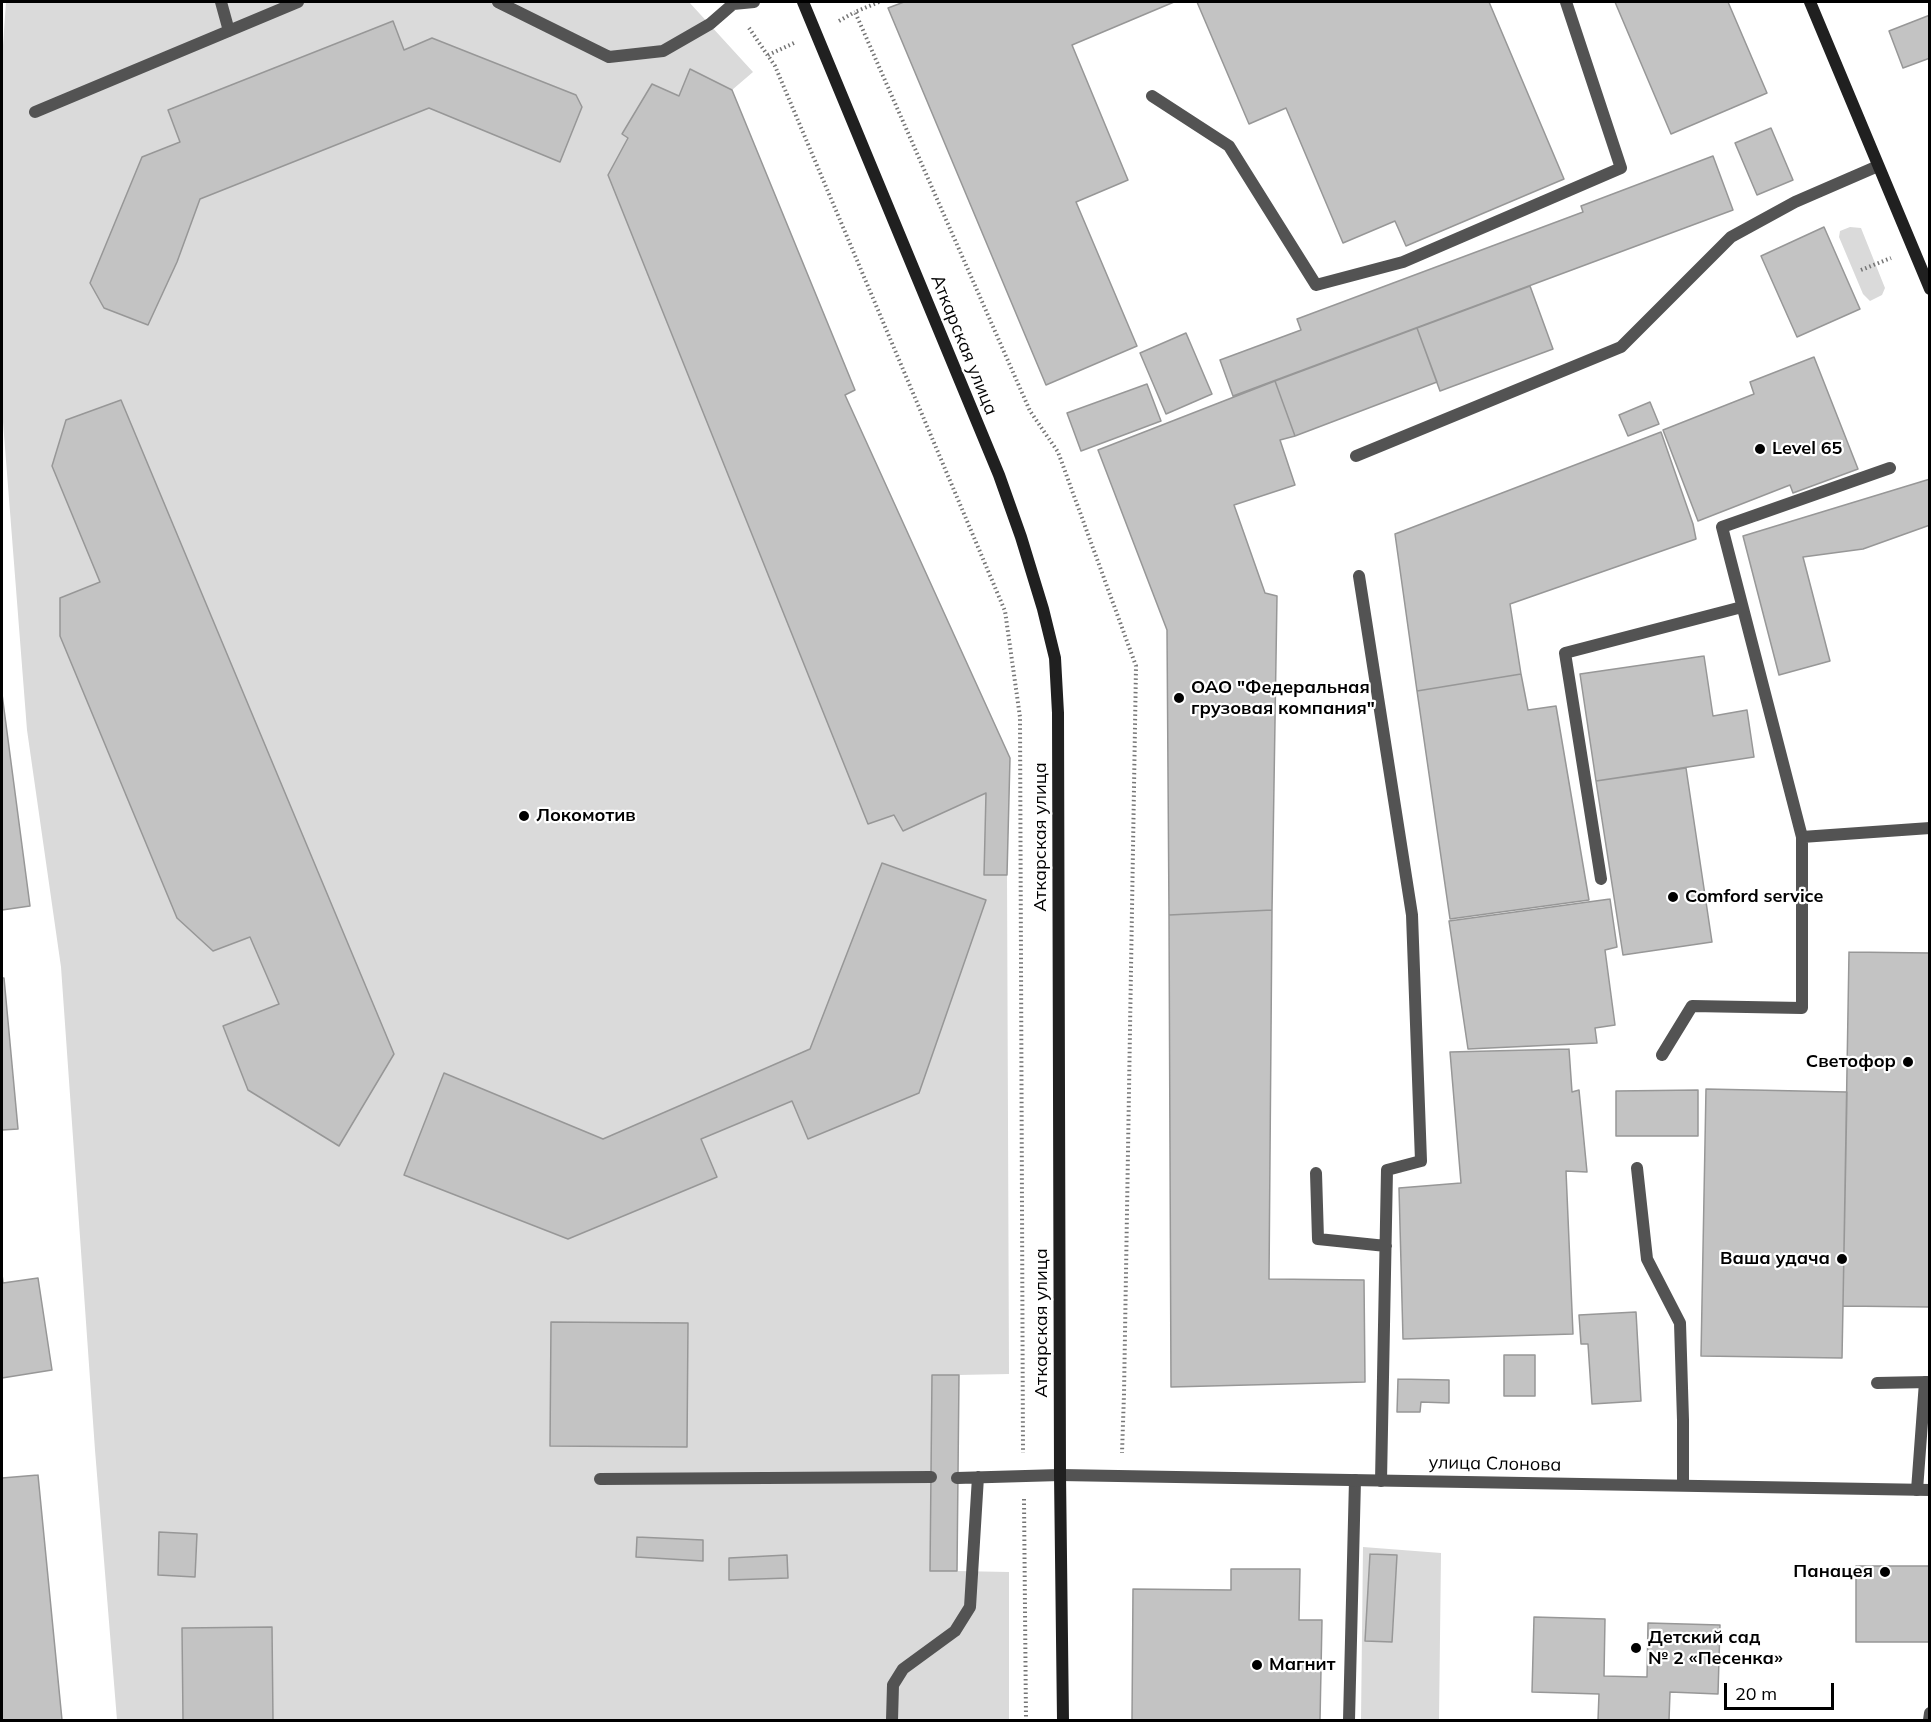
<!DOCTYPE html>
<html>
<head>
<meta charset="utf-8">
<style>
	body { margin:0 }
	#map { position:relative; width:1931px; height:1722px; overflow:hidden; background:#fff; font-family:Mulish,sans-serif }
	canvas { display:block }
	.frame { position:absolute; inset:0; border:3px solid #000; pointer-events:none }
	.scale { position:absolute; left:1724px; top:1683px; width:110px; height:27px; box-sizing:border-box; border:3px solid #000; border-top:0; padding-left:8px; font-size:18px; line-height:21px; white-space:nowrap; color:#000; -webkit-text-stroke:4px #fff; paint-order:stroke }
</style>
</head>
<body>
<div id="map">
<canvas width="1931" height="1722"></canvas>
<div class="frame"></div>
<div class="scale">20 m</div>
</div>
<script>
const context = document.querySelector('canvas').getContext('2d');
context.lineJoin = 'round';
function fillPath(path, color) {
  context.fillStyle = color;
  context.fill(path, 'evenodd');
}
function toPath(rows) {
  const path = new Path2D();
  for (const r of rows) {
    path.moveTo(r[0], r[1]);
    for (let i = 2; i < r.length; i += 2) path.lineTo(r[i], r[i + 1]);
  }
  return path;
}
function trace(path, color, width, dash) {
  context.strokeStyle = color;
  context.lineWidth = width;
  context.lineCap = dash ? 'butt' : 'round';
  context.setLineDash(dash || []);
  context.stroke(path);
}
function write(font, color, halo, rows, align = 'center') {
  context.font = font + ' Mulish,sans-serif';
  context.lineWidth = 4.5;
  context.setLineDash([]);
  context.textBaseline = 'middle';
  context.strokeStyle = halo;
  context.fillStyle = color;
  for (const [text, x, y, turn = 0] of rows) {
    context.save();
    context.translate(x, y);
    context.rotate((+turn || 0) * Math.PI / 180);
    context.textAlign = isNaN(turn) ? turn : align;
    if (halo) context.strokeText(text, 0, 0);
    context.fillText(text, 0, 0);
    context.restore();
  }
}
fillPath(toPath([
	[6,2,689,2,753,72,732,90,855,390,845,395,1010,758,1007,875,1009,1374,959,1375,957,1478,957,1571,1009,1572,1009,1720,117,1720,95,1450,61,967,27,730,2,409,2,60],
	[1850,227,1861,228,1885,288,1882,295,1870,301,1863,294,1839,237,1840,231],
	[1363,1547,1441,1553,1439,1720,1361,1720]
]), '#dadada');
const building = toPath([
	[904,2,1174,2,1072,45,1128,180,1076,202,1137,346,1046,385,888,8,904,2],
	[1197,2,1489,2,1564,179,1406,246,1395,221,1343,243,1286,108,1249,124,1197,2],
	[1615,2,1728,2,1767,93,1671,134,1615,2],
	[1930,15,1930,58,1903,68,1889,31,1930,15],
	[393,21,404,50,432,38,576,95,582,107,560,162,429,108,200,199,177,262,148,325,104,308,90,283,142,157,180,142,168,110,393,21],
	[690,69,732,90,855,390,845,395,1010,758,1007,875,984,875,986,793,903,831,894,815,868,824,608,175,628,138,622,134,652,84,679,96,690,69],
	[1771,128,1793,180,1757,195,1735,143,1771,128],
	[1713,156,1733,210,1233,396,1220,360,1301,330,1297,319,1583,212,1581,206,1713,156],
	[1824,227,1860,309,1797,337,1761,256,1824,227],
	[1530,286,1553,349,1440,391,1417,328,1530,286],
	[1417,328,1437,382,1295,436,1275,381,1417,328],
	[1186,333,1212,394,1166,414,1140,353,1186,333],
	[1814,357,1858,469,1793,493,1790,485,1698,521,1663,430,1754,394,1750,382,1814,357],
	[1275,381,1295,436,1280,440,1295,485,1234,505,1265,593,1277,596,1272,910,1169,915,1167,630,1098,450,1275,381],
	[1147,384,1161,421,1081,451,1067,413,1147,384],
	[121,400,394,1054,339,1146,248,1090,223,1026,279,1004,250,937,213,951,177,918,60,636,60,598,100,582,52,466,66,420,121,400],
	[1650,402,1659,424,1628,436,1619,415,1650,402],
	[1661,432,1693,524,1696,539,1510,604,1521,674,1417,691,1395,534,1661,432],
	[1930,479,1930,525,1863,549,1803,557,1830,661,1779,675,1743,536,1930,479],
	[1704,656,1713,716,1747,710,1754,757,1596,781,1580,674,1704,656],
	[1521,674,1528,710,1556,706,1589,900,1450,919,1417,691,1521,674],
	[2,694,30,906,2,910,2,694],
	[1686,768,1712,942,1623,955,1596,781,1686,768],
	[882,863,986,900,919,1093,808,1139,792,1101,701,1139,717,1177,568,1239,404,1175,444,1073,603,1139,810,1049,882,863],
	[1610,899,1617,947,1605,950,1615,1025,1595,1028,1597,1043,1468,1049,1449,921,1610,899],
	[1272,910,1269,1279,1364,1280,1365,1382,1171,1387,1169,915,1272,910],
	[1849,952,1930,953,1930,1307,1843,1306,1849,952],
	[2,978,4,978,18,1129,2,1130,2,978],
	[1569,1049,1572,1092,1579,1090,1587,1172,1566,1171,1573,1334,1403,1339,1399,1188,1461,1183,1450,1052,1569,1049],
	[1706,1089,1847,1092,1842,1358,1701,1356,1706,1089],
	[1698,1090,1698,1136,1616,1136,1616,1091,1698,1090],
	[2,1274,3,1283,38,1278,52,1370,2,1378,2,1274],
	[1636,1312,1641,1401,1592,1404,1588,1344,1581,1344,1579,1315,1636,1312],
	[551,1322,688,1323,687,1447,550,1446,551,1322],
	[1504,1355,1535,1355,1535,1396,1504,1396,1504,1355],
	[932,1375,959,1375,957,1571,930,1571,932,1375],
	[1398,1379,1449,1380,1449,1403,1421,1402,1420,1412,1397,1412,1398,1379],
	[38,1475,62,1720,2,1720,2,1478,38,1475],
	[159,1532,197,1534,195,1577,158,1575,159,1532],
	[637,1537,703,1540,703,1561,636,1557,637,1537],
	[1370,1554,1397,1555,1392,1642,1365,1641,1370,1554],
	[787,1555,788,1578,729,1580,729,1558,787,1555],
	[1856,1566,1930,1566,1930,1642,1856,1642,1856,1566],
	[1231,1569,1300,1569,1299,1620,1322,1620,1320,1720,1132,1720,1133,1589,1231,1590,1231,1569],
	[1534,1617,1605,1619,1604,1676,1647,1677,1648,1623,1720,1625,1718,1694,1670,1692,1669,1720,1598,1720,1599,1694,1532,1692,1534,1617],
	[272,1627,273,1720,183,1720,182,1628,272,1627]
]);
fillPath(building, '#c3c3c3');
trace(building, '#979797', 1.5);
trace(toPath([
	[879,2,855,12,1030,411,1058,452,1136,666,1124,1394,1122,1453],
	[839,21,855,12],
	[749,28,775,66,1005,611,1020,717,1023,1453],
	[768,55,794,43],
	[1861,270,1891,258],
	[1024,1499,1026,1720]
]), '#757575', 4, [1.5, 3]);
trace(toPath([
	[221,2,229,31],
	[498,2,609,57,663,51,710,24,733,4,754,2],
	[1152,96,1229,146,1316,285,1403,262,1621,168,1566,2],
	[35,112,298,2],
	[1356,456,1621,347,1731,237,1795,202,1878,166],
	[1359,576,1412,915,1421,1161,1387,1170,1381,1481],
	[1802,837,1722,527,1890,468],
	[1601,879,1565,653,1742,607],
	[1662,1055,1692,1006,1802,1008,1802,837,1930,828],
	[1637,1168,1647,1259,1680,1323,1683,1420,1683,1485],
	[1316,1173,1318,1239,1386,1246],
	[1877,1383,1930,1382],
	[957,1478,1060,1475],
	[600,1479,931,1477],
	[1917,1490,1925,1382],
	[892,1720,893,1685,903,1669,955,1631,970,1607,978,1477],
	[1349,1720,1355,1480],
	[1929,1720,1930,1713]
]), '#535353', 12);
trace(toPath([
	[1060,1475,1930,1490]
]), '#535353', 12);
trace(toPath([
	[803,2,999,475,1021,537,1043,609,1055,658,1058,713,1060,1475,1063,1720],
	[1810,2,1930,289]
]), '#202020', 12);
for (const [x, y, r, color] of [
	[1760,449,6,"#000"],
	[1179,698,6,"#000"],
	[524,816,6,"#000"],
	[1673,897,6,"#000"],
	[1908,1062,6,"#000"],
	[1842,1259,6,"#000"],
	[1885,1572,6,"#000"],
	[1636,1648,6,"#000"],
	[1257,1665,6,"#000"]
]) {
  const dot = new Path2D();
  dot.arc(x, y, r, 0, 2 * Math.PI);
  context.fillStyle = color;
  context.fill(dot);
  trace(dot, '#fff', 2);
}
write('18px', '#000', '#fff', [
	["Аткарская улица",964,345,68],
	["Аткарская улица",1041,837,-90],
	["Аткарская улица",1042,1323,-90],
	["улица Слонова",1495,1464,1]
]);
write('bold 18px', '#000', '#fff', [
	["Level 65",1772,449],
	["ОАО \"Федеральная",1191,688],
	["грузовая компания\"",1191,709],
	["Локомотив",536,816],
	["Comford service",1685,897],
	["Светофор",1896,1062,"right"],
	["Ваша удача",1830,1259,"right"],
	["Панацея",1873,1572,"right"],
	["Детский сад",1648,1638],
	["№ 2 «Песенка»",1648,1659],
	["Магнит",1269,1665]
], 'left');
</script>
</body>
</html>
